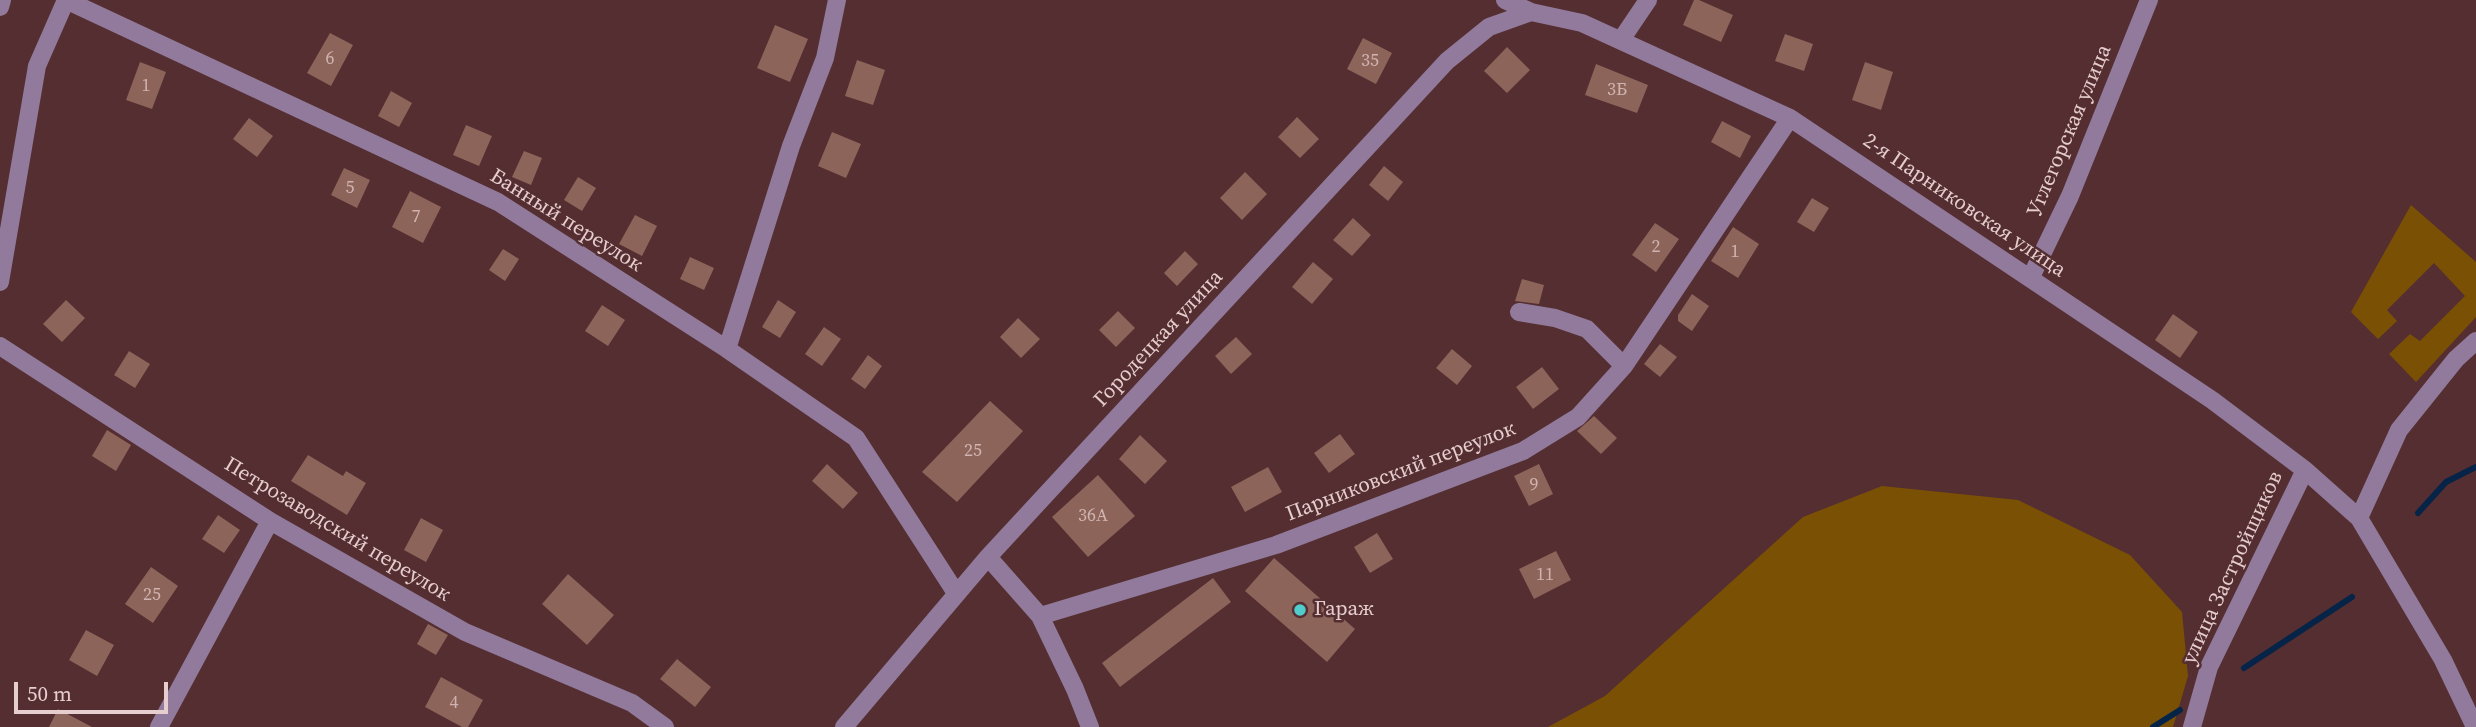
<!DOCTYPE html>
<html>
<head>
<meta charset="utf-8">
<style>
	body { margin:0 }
	#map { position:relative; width:2476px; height:727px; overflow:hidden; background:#542e31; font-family:"Source Serif 4",serif }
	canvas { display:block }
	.scale { position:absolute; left:14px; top:682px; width:154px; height:32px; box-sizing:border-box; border:4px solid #e6cdce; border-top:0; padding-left:9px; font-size:21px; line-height:24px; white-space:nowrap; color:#e6cdce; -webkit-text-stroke:5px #542e31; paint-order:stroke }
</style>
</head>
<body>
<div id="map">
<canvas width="2476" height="727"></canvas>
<div class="scale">50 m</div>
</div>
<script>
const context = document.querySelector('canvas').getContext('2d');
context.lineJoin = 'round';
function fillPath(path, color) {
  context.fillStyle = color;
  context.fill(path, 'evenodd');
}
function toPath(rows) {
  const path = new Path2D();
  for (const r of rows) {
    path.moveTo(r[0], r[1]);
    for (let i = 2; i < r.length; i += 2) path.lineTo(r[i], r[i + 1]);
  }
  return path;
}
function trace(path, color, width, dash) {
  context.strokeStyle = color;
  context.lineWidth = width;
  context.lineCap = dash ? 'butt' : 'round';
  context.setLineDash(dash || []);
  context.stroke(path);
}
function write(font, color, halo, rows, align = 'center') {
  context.font = font + ' "Source Serif 4",serif';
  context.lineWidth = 5;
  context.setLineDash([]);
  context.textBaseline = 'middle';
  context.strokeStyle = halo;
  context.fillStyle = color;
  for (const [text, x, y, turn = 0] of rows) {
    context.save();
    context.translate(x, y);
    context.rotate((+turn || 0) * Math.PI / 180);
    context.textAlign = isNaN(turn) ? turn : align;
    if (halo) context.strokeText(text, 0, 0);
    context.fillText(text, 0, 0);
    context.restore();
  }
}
fillPath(toPath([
	[2411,205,2476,262,2476,317,2416,382,2389,354,2410,334,2420,341,2465,296,2434,263,2387,310,2397,321,2378,339,2351,312],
	[1882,486,2018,500,2130,555,2182,612,2188,676,2173,727,1548,727,1605,696,1803,517]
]), '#7a5104');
trace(toPath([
	[2418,513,2446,482,2476,467],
	[2244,668,2352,597],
	[2153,727,2180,710]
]), '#062448', 6);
fillPath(toPath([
	[1694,0,1699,0,1733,15,1721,42,1683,25],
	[775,25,808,39,790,82,757,68],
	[330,33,353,45,331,86,307,73],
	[1785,34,1813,44,1804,71,1775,61],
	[1363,38,1392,53,1376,84,1347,69],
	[1507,47,1530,70,1507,93,1484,71],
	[857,60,885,70,873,105,845,96],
	[140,62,166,72,152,109,126,100],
	[1865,62,1893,72,1881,110,1852,100],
	[1596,64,1648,85,1637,113,1585,95],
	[391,91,412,103,399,127,378,116],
	[1297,117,1319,139,1300,158,1278,137],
	[249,118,273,136,257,157,233,139],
	[1722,121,1751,136,1740,158,1711,142],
	[466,125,492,136,479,166,453,155],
	[832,132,861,144,846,178,818,166],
	[524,151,542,158,531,185,512,177],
	[1384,166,1403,182,1388,201,1369,185],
	[344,168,370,180,357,208,331,195],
	[1245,172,1267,194,1242,220,1220,198],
	[578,177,596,188,582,211,564,200],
	[410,191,441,207,423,243,392,227],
	[1812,198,1829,208,1814,232,1797,222],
	[635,215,657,226,642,256,619,244],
	[1353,218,1371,235,1352,256,1333,240],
	[1655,223,1679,239,1656,272,1632,255],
	[1733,227,1759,244,1738,278,1711,261],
	[503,249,519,259,505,281,489,270],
	[1185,251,1198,264,1177,286,1164,273],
	[690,257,714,268,704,290,680,279],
	[1313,262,1333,279,1312,304,1292,287],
	[1522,279,1544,285,1539,304,1515,301],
	[1692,294,1709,306,1692,331,1678,321,1678,315],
	[66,300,85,318,62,342,43,324],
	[778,300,796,312,780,338,762,327],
	[602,305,625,320,608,346,585,331],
	[1118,311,1135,328,1116,347,1099,330],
	[2173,314,2198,332,2180,358,2155,340],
	[1018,318,1040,339,1021,358,1000,337],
	[824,327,841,339,822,366,805,354],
	[1236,337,1252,354,1231,374,1215,356],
	[1660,344,1677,357,1660,377,1644,364],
	[1452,349,1472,366,1457,385,1436,368],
	[129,351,150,364,135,388,114,375],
	[868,355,882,366,865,389,851,379],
	[1542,367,1559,389,1533,409,1516,387],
	[990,401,1023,431,957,502,922,472],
	[1594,416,1617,438,1601,454,1577,431],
	[107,430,131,445,116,471,92,456],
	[1340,434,1355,454,1329,473,1314,453],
	[1140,435,1167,461,1145,484,1119,459],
	[308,455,343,476,346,471,366,483,347,515,291,481],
	[827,464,858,493,843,509,812,481],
	[1539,464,1553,494,1529,506,1514,476],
	[1268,467,1282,492,1245,512,1231,487],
	[1098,475,1135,516,1088,557,1052,517],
	[218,515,240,530,224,553,202,539],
	[421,518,443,530,426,562,404,550],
	[1377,533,1393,559,1370,573,1354,547],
	[1556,551,1571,580,1534,599,1519,569],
	[1274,558,1355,629,1327,662,1245,591],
	[151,567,178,586,153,623,125,604],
	[568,574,614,615,587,645,542,604],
	[1213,578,1231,602,1120,687,1102,663],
	[428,624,448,635,436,655,417,644],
	[86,630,114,645,97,676,69,660],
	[677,659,711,687,695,707,660,679],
	[441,677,483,700,468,727,462,727,425,707],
	[58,709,92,727,49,727]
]), '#8d6459');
trace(toPath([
	[66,0,498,202,727,349,856,438,956,593],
	[1505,0,1531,12,1582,23,1790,118,2212,400,2305,470,2359,518,2443,660,2475,727],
	[0,7,2,0],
	[1621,40,1648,0],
	[2031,277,2070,196,2149,0],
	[0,282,37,66,66,0],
	[1519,312,1555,318,1587,329,1624,366],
	[0,346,270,521,465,632,632,703,665,727],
	[727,349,791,146,825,58,837,0],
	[2359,518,2399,430,2456,359,2476,341],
	[988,557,1040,616,1276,545,1523,451,1578,417,1624,366,1790,118],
	[1040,616,1075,689,1090,727],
	[159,727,270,521],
	[844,727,988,557,1447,61,1489,27,1531,12],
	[2192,727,2209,667,2305,470]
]), '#917a9b', 18);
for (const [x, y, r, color] of [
	[1300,610,7,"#52cdcd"]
]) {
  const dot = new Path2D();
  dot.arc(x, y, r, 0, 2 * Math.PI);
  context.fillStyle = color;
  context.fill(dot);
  trace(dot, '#542e31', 2.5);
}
write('18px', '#d0b3b1', null, [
	["6",330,59],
	["35",1370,61],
	["1",146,86],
	["3Б",1617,90],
	["5",350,188],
	["7",416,217],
	["2",1656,247],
	["1",1735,252],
	["25",973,451],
	["9",1534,485],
	["36А",1093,516],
	["11",1545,575],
	["25",152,595],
	["4",454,703]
]);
write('21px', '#e6cdce', '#542e31', [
	["Углегорская улица",2070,131,-67],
	["2-я Парниковская улица",1964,206,34],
	["Банный переулок",566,221,32],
	["Городецкая улица",1159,339,-47],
	["Парниковский переулок",1401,472,-21],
	["Петрозаводский переулок",337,530,31],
	["улица Застройщиков",2233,568,-65]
]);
write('21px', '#e6cdce', '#542e31', [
	["Гараж",1314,610]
], 'left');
</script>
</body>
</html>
